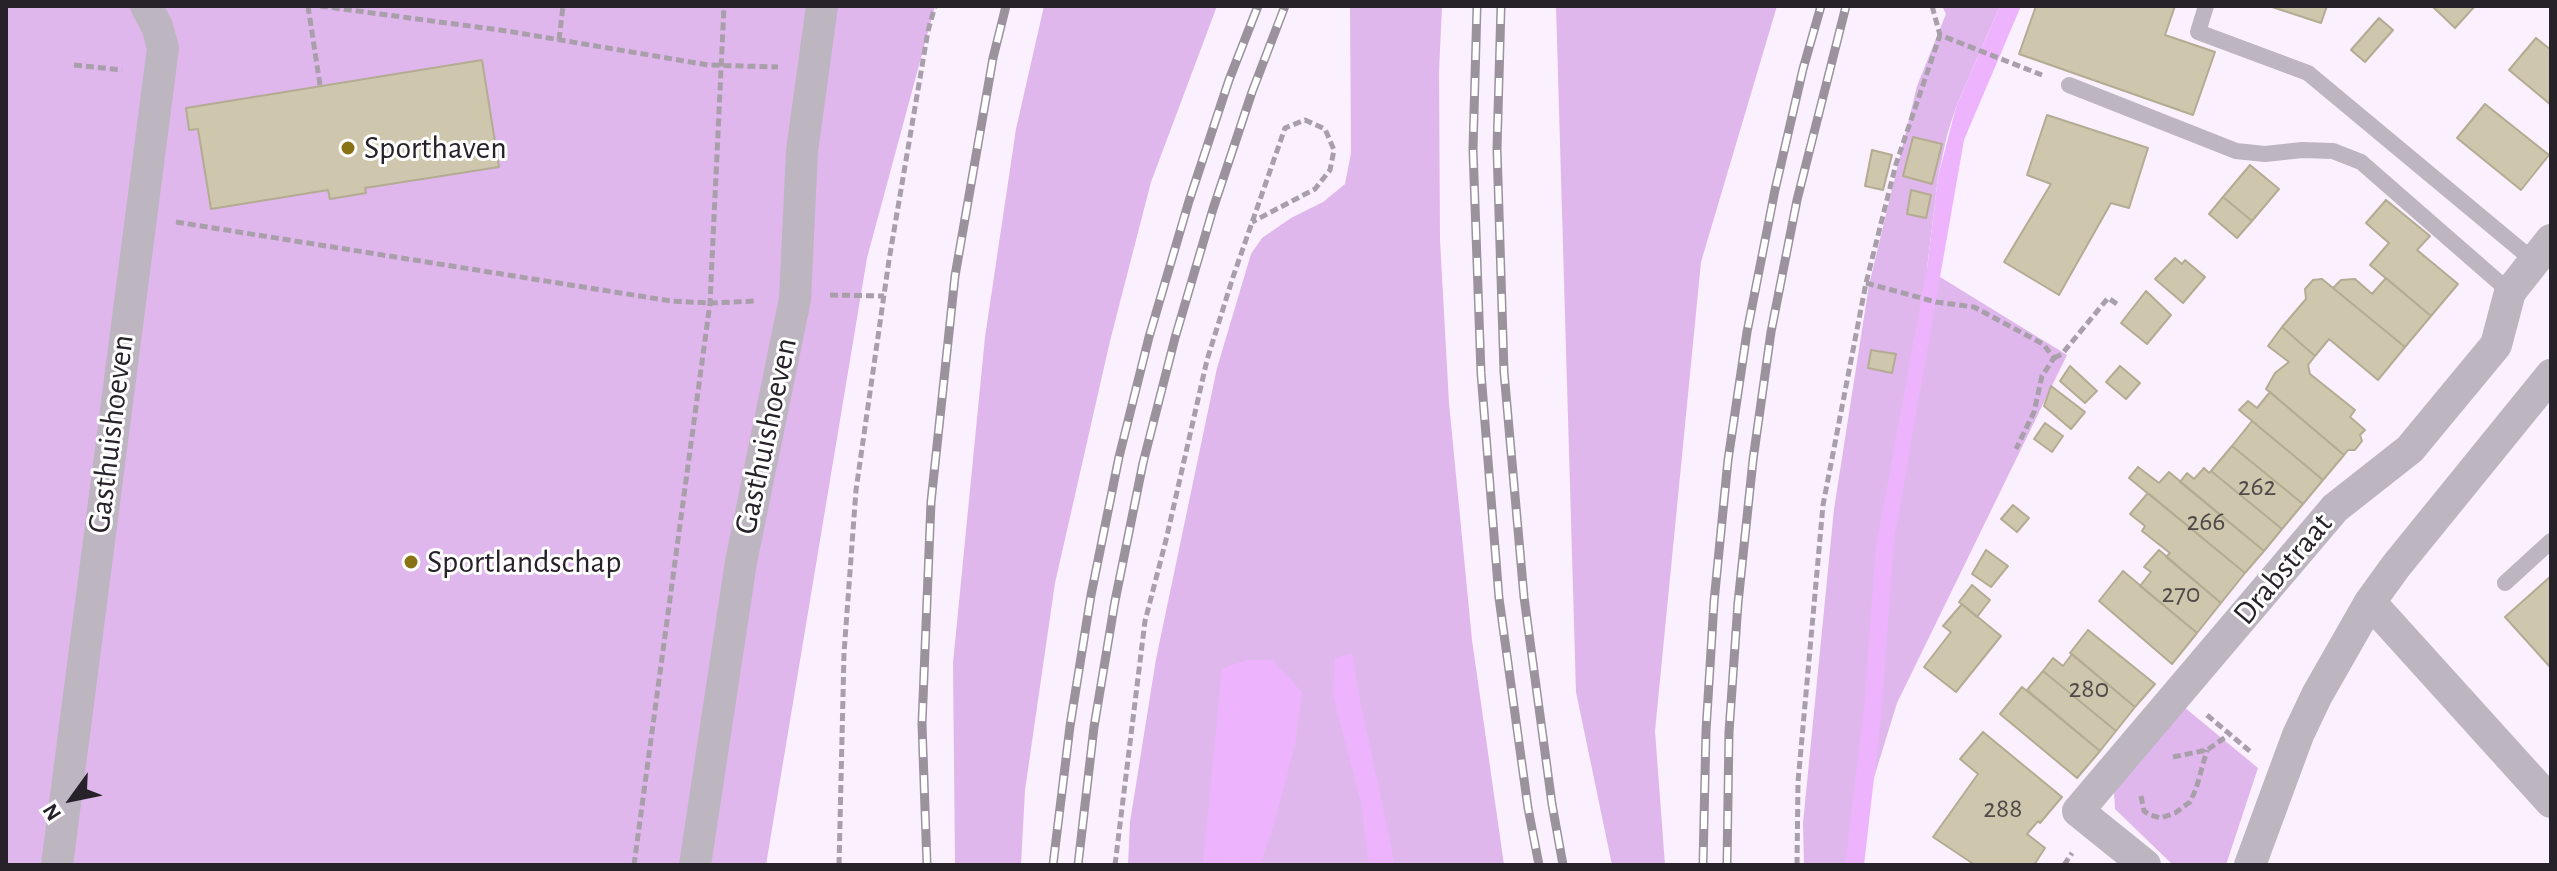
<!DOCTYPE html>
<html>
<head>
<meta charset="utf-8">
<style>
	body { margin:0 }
	#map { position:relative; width:2557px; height:871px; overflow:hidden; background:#fbf0fe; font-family:"Alegreya Sans",sans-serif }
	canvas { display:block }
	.frame { position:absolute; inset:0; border:8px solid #272129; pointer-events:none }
	.north { position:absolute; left:32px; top:759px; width:80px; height:80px; -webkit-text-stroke:6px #fff; paint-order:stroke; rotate:237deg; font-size:22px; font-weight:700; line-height:32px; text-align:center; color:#272129 }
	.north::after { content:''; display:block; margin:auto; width:28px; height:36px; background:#272129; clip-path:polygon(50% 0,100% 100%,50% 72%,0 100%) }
</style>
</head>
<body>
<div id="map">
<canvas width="2557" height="871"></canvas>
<div class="frame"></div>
<div class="north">N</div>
</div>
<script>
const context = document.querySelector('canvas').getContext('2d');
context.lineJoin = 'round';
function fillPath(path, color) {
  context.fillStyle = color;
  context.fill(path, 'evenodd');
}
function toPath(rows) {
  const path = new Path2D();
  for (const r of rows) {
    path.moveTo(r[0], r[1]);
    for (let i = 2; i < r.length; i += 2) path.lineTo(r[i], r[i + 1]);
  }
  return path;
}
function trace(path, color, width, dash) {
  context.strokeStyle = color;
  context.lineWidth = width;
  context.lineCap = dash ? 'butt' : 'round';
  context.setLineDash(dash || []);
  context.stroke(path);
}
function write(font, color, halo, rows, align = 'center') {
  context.font = font + ' "Alegreya Sans",sans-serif';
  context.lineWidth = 6;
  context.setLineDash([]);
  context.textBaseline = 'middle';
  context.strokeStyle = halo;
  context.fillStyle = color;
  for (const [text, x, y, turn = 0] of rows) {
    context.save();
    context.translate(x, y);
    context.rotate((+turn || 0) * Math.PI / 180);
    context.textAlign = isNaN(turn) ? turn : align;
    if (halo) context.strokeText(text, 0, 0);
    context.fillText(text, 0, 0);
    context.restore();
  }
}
fillPath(toPath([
	[6,6,935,6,867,258,766,865,6,865],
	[1044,6,1217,6,1151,182,1110,341,1055,583,1025,790,1021,865,955,865,953,663,985,337,1016,129],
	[1350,6,1442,6,1439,72,1440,240,1449,403,1472,640,1504,865,1128,865,1130,822,1156,659,1217,368,1251,254,1262,238,1291,218,1323,202,1345,184,1351,153],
	[1556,6,1777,6,1701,262,1655,731,1665,865,1612,865,1576,692],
	[1942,6,2000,6,1956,107,1947,135,1938,177,1927,269,2067,355,1897,703,1847,865,1804,865,1803,823,1834,509,1869,285,1917,86,1946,14],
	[2184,707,2258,768,2226,865,2173,865,2115,809,2114,792]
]), '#e0b7ed');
fillPath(toPath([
	[2000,6,2021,6,1964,140,1894,540,1881,717,1864,865,1845,865,1864,709,1876,547,1927,269,1938,177,1956,107],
	[1352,653,1357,686,1395,865,1369,865,1361,802,1333,696,1335,658],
	[1247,660,1272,660,1302,692,1295,744,1274,824,1260,865,1203,865,1222,669]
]), '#edb4fd');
const building = toPath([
	[2036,6,2175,6,2165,35,2215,52,2193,115,2019,54,2036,6],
	[2269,6,2327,6,2321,23,2269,6],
	[2432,6,2475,6,2455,28,2432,6],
	[2379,18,2393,30,2365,62,2351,50,2379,18],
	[2536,38,2551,50,2551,105,2509,70,2536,38],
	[482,60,499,167,365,188,366,193,330,199,328,190,211,209,198,129,189,130,186,108,482,60],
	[2485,104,2549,155,2521,190,2457,138,2485,104],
	[2047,115,2148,148,2129,208,2111,203,2059,295,2004,262,2051,184,2027,175,2047,115],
	[1913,137,1942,144,1932,184,1903,176,1913,137],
	[1872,150,1892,155,1883,190,1865,186,1872,150],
	[2250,165,2279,189,2252,221,2223,197,2250,165],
	[1911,190,1931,195,1926,218,1907,214,1911,190],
	[2223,197,2252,221,2237,238,2209,214,2223,197],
	[2386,200,2430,236,2417,250,2458,284,2431,316,2370,265,2389,243,2366,223,2386,200],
	[2175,258,2182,264,2185,260,2205,277,2183,303,2155,279,2175,258],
	[2386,278,2431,316,2405,347,2333,288,2341,280,2355,279,2372,294,2386,278],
	[2322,279,2405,347,2378,380,2329,339,2315,356,2282,327,2306,299,2305,289,2313,280,2322,279],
	[2146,291,2171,315,2147,344,2121,323,2146,291],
	[2282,327,2315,356,2308,365,2310,374,2355,410,2350,417,2365,430,2360,435,2362,441,2355,450,2348,450,2344,455,2266,389,2275,373,2289,362,2268,346,2282,327],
	[1871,350,1896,354,1892,373,1868,368,1871,350],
	[2070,366,2097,391,2085,403,2060,381,2070,366],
	[2120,366,2140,383,2126,399,2106,382,2120,366],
	[2051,386,2085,412,2071,429,2044,406,2051,386],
	[2270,392,2344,455,2323,480,2239,410,2248,401,2257,408,2270,392],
	[2252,421,2323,480,2303,504,2232,446,2252,421],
	[2045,423,2063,436,2052,452,2034,439,2045,423],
	[2232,446,2303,504,2282,529,2211,471,2232,446],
	[2138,467,2159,483,2169,472,2264,551,2245,573,2129,478,2138,467],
	[2204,468,2209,473,2211,471,2282,529,2264,551,2180,482,2187,473,2194,479,2204,468],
	[2148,493,2245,573,2221,603,2166,557,2170,553,2142,531,2145,526,2130,514,2148,493],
	[2013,505,2029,518,2017,532,2001,519,2013,505],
	[1986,550,2008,566,1991,587,1972,574,1986,550],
	[2159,550,2221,603,2197,633,2140,586,2151,572,2144,567,2159,550],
	[2123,571,2197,633,2172,664,2099,601,2123,571],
	[2551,576,2551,668,2505,617,2551,576],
	[1972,585,1990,600,1977,617,1959,602,1972,585],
	[1962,604,2001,636,1956,692,1924,667,1951,632,1943,626,1962,604],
	[2088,630,2155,684,2135,707,2070,653,2088,630],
	[2072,654,2135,707,2116,731,2043,671,2053,658,2063,666,2072,654],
	[2043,671,2116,731,2100,751,2027,690,2043,671],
	[2022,687,2100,751,2077,778,2000,714,2022,687],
	[1983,732,2062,797,2040,823,2038,821,2027,834,2045,848,2034,865,1975,865,1933,837,1978,774,1960,759,1983,732]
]);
fillPath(building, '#cfc7ad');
trace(building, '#b3ac92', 2);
trace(toPath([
	[308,6,320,85],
	[320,6,507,31,708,65,778,67],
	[1932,6,1940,35,2042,75],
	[559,40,563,6],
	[74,65,122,70],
	[176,222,671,301,710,303,756,301],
	[1866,283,1936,302,1974,307,2043,344,2054,358,2042,376,2034,412,2016,449],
	[830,295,884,296],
	[2054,358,2062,354,2108,298,2117,304],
	[2207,715,2252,753],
	[2173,757,2207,750,2230,734],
	[2141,796,2144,811,2150,815,2160,818,2175,813,2190,802,2196,789,2207,750],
	[634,865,710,303,724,6],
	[839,865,844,653,856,490,889,260,928,31,935,6],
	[1115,865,1145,621,1166,540,1207,360,1233,277,1285,128,1305,120,1325,129,1334,150,1330,170,1315,189,1252,222],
	[1797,865,1798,782,1823,505,1866,283,1896,164,1940,35],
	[2064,865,2072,853]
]), '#a89faa', 5, [8, 4]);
trace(toPath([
	[2206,6,2198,32,2308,73,2534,261],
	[2069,85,2236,151,2265,154,2302,150,2333,151,2361,162,2510,292],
	[2505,583,2551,541]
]), '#bdb5c0', 16);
trace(toPath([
	[2370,602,2551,802],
	[57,865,163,48,157,26,146,6],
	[695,865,741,562,795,299,802,151,822,6],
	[2145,865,2078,811,2335,508,2410,449,2496,345,2510,292,2551,240],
	[2250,865,2298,735,2317,695,2370,602,2396,566,2551,375]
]), '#bdb5c0', 32);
const rail = toPath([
	[1477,6,1473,149,1481,373,1499,598,1528,808,1539,865],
	[1501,6,1497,149,1504,372,1524,597,1552,804,1563,865],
	[927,865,922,724,931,502,955,276,993,58,1006,6],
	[1053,865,1070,726,1091,595,1119,457,1149,337,1189,201,1229,80,1258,6],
	[1078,865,1094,727,1115,601,1143,463,1175,338,1213,209,1252,92,1285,6],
	[1703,865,1706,731,1714,602,1728,460,1747,332,1775,190,1803,69,1821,6],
	[1727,865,1729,732,1738,603,1753,460,1771,332,1797,200,1846,6]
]);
trace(rail, '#9a929d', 9);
trace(rail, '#fff', 6, [18]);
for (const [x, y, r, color] of [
	[348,148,8,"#887213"],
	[411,562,8,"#887213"]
]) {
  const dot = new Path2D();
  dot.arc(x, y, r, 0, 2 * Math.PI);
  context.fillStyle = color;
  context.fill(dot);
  trace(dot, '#fff', 3);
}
write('28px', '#514a4a', null, [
	["262",2257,487],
	["266",2206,522],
	["270",2181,594],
	["280",2089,689],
	["288",2003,809]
]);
write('32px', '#272129', '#fff', [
	["Sporthaven",364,148],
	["Sportlandschap",427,562]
], 'left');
write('32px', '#272129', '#fff', [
	["Gasthuishoeven",111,434,-83],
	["Gasthuishoeven",766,436,-78],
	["Drabstraat",2283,569,-50]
]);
</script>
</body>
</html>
